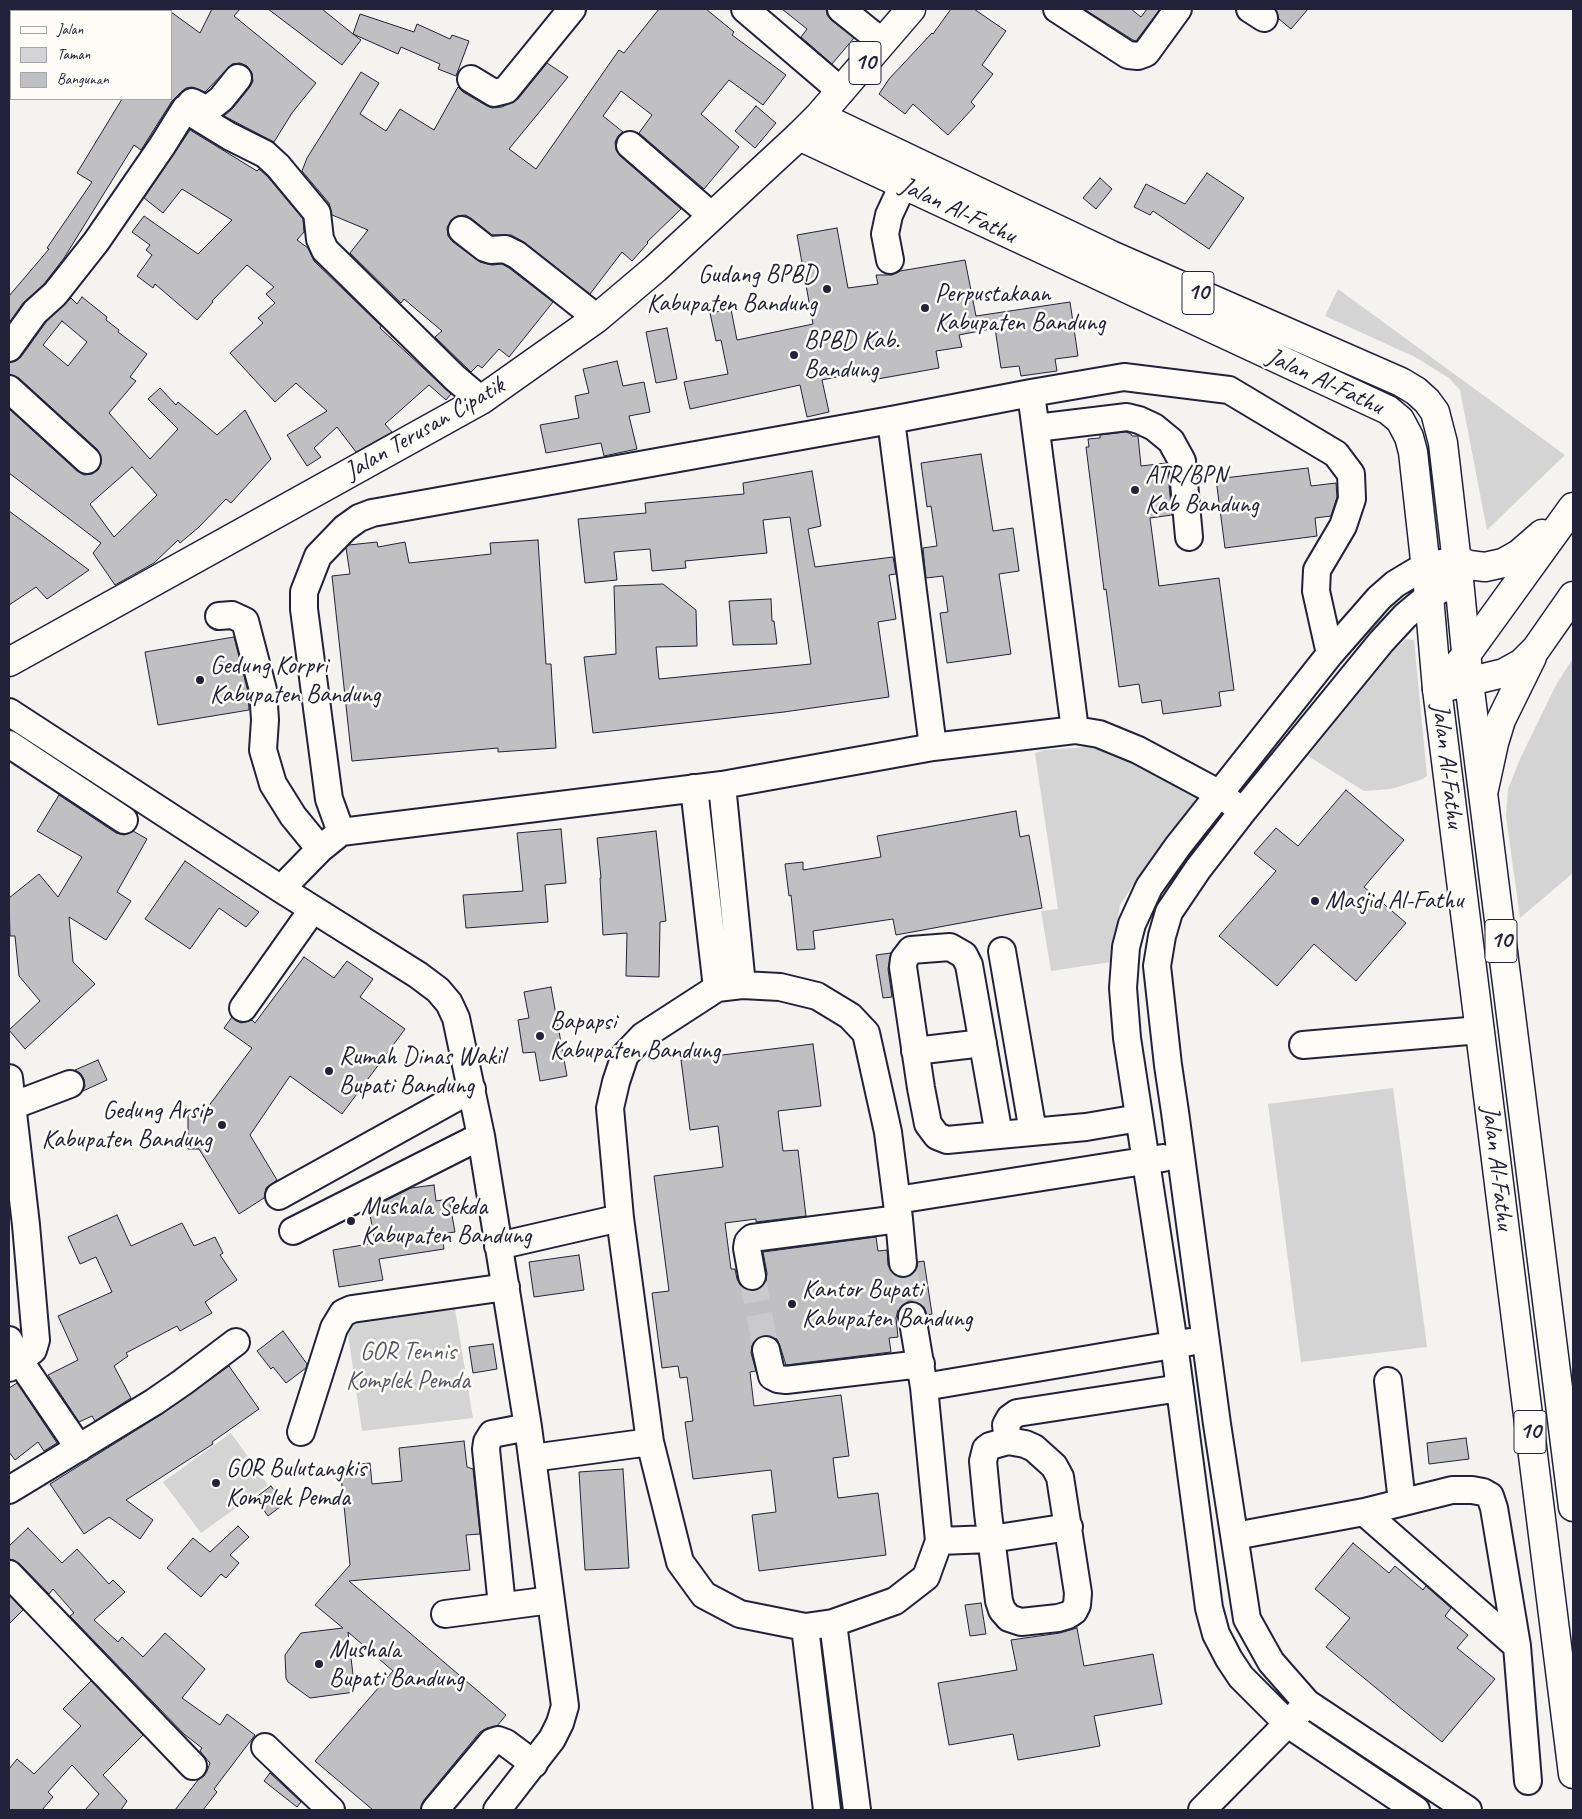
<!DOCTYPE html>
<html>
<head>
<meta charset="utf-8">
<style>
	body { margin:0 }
	#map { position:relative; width:1582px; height:1819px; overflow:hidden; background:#f4f3ef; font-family:Caveat,sans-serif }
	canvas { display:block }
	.frame { position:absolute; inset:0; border:10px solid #22223b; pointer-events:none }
	.legend { position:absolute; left:10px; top:10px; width:162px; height:90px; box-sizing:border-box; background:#fdfcf7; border:1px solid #a5a5ac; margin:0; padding:6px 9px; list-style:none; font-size:15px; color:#22223b }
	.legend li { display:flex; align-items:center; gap:10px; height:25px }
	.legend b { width:25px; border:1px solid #a5a5ac }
</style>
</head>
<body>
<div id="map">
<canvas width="1582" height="1819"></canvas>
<div class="frame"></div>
<ul class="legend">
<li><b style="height:6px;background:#fdfcf7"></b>Jalan</li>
<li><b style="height:14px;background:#d5d4d5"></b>Taman</li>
<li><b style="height:14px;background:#c0bfc2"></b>Bangunan</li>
</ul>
</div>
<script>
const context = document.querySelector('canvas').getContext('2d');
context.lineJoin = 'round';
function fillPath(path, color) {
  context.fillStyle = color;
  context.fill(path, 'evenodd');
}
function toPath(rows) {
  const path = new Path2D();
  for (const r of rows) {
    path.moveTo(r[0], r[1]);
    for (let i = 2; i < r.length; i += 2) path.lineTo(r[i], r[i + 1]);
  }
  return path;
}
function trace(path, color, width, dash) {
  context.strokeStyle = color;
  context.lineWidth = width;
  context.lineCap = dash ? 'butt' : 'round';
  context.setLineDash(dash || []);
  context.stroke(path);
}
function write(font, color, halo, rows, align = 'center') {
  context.font = font + ' Caveat,sans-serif';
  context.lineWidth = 5;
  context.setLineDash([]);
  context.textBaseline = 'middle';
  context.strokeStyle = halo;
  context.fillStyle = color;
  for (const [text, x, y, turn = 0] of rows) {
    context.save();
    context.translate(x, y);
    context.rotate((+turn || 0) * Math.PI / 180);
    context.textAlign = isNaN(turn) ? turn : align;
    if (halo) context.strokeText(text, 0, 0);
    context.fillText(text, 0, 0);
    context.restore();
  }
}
fillPath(toPath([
	[1338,289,1565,455,1487,530,1460,390,1449,378,1415,357,1325,316],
	[1406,639,1414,640,1427,776,1423,779,1391,789,1364,791,1308,756,1390,655],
	[1573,658,1573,873,1520,918,1506,816,1508,789,1520,759,1556,685],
	[1100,746,1206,796,1146,865,1120,905,1111,962,1051,971,1041,911,1058,909,1035,753,1045,750],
	[1393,1088,1427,1347,1301,1362,1268,1104],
	[454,1303,473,1418,362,1431,346,1320],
	[231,1433,268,1485,201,1533,163,1482]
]), '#d5d4d5');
const building = toPath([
	[212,9,240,9,234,16,316,83,292,113,274,142,224,116,233,108,250,87,253,81,252,73,247,66,240,63,232,64,205,92,192,87,186,88,181,92,172,101,141,150,134,145,64,258,44,284,23,303,9,323,9,296,49,249,47,248,92,182,77,173,122,99,171,99,171,12,200,33,212,9],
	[268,9,322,9,353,34,360,14,414,32,417,24,450,39,452,35,469,41,456,76,438,69,440,64,401,47,398,54,353,34,361,40,342,65,268,9],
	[659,9,706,9,734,32,732,35,786,75,763,105,729,80,701,114,739,147,704,189,639,133,652,115,621,91,603,116,623,132,618,136,615,142,616,150,620,156,681,209,647,242,648,243,632,261,622,252,590,294,524,242,511,235,492,235,471,218,465,215,457,216,451,220,447,228,448,236,453,242,480,262,492,265,502,264,509,268,553,302,509,357,499,349,482,368,478,365,471,372,435,337,442,331,404,299,401,303,350,253,368,230,332,215,329,203,302,171,307,158,361,72,379,83,360,114,386,131,400,109,434,130,458,87,463,92,487,106,492,108,502,107,518,99,547,63,568,77,509,149,536,169,619,50,624,53,659,9],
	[782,9,826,9,827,15,831,20,854,38,832,64,801,37,807,29,782,9],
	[951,9,974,9,1006,31,982,65,993,74,971,102,975,106,948,135,913,104,905,114,879,94,889,79,932,33,933,34,951,9],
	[1084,9,1131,9,1141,17,1147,9,1160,9,1136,41,1133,40,1084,9],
	[1275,9,1308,9,1291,29,1279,19,1275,9],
	[756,106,776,123,755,148,735,131,756,106],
	[190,130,257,171,259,169,267,176,303,219,304,232,297,240,308,248,314,261,381,326,380,328,451,394,446,400,429,385,385,424,392,432,356,452,337,427,314,448,321,457,307,466,287,435,327,411,296,383,275,402,230,353,263,323,258,318,275,303,266,294,274,287,247,265,212,301,213,302,197,320,155,284,153,288,137,276,152,255,146,250,150,245,132,232,144,216,198,254,232,220,182,189,163,213,144,198,190,130],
	[1207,173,1244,198,1209,249,1153,211,1150,215,1134,207,1146,184,1185,204,1207,173],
	[1100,178,1112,189,1096,209,1083,198,1100,178],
	[837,228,848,288,878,284,876,275,892,275,900,271,965,260,976,316,1070,302,1078,356,1055,359,1057,371,1021,376,1019,366,1001,368,995,328,959,335,962,347,936,351,939,368,872,380,870,370,822,380,829,412,807,417,800,385,690,409,684,382,728,374,721,340,716,341,710,313,731,309,737,340,813,324,797,235,837,228],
	[82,297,107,317,106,320,119,330,118,332,147,354,130,377,136,381,109,413,150,459,178,429,148,399,160,388,176,405,178,402,217,435,245,410,271,459,231,503,226,499,199,527,180,543,178,540,154,563,115,585,93,553,101,543,9,473,9,409,77,471,84,475,92,474,98,470,101,464,101,456,97,449,19,378,9,374,9,363,16,361,21,357,46,322,71,298,77,304,82,297],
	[62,321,87,342,68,366,43,345,62,321],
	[132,467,157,495,114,537,90,504,132,467],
	[667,328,677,379,656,383,646,332,667,328],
	[617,361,623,386,644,382,650,412,629,416,637,449,604,456,601,443,546,453,540,425,579,418,575,396,589,393,583,369,617,361],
	[1126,432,1131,434,1132,436,1138,436,1141,466,1166,463,1167,465,1172,515,1150,518,1159,586,1219,578,1234,690,1219,692,1221,706,1163,714,1161,700,1142,703,1139,684,1119,687,1106,589,1104,590,1086,447,1089,447,1088,439,1100,438,1100,435,1126,432],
	[981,454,993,531,1013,528,1019,571,999,574,1011,654,947,663,940,613,948,612,943,576,926,578,923,548,937,546,931,506,927,507,921,463,981,454],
	[1308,468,1311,486,1336,483,1337,497,1331,516,1315,518,1317,536,1225,548,1216,479,1308,468],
	[812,471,821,526,808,529,815,567,893,557,896,574,889,575,896,619,878,622,889,697,784,712,593,733,584,657,616,654,614,586,663,584,696,610,697,646,656,647,659,679,811,664,790,517,763,520,767,553,685,561,686,568,652,571,650,549,614,552,617,580,585,583,578,519,646,513,645,503,744,494,743,483,812,471],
	[9,511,89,570,47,599,36,587,9,605,9,511],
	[538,540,546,664,551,664,556,748,498,752,498,748,352,761,332,576,350,574,346,548,349,545,377,542,378,547,405,542,409,563,491,554,490,543,538,540],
	[771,599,772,621,774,621,777,644,733,645,729,601,771,599],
	[234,637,248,692,249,710,158,725,145,652,234,637],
	[1346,790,1404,840,1364,887,1406,923,1356,981,1314,944,1277,986,1219,936,1276,871,1254,853,1276,828,1298,846,1346,790],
	[59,795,116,833,124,835,133,831,147,839,117,892,131,901,106,940,69,917,73,962,95,984,25,1049,9,1030,40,1001,19,976,15,936,10,936,9,898,39,874,58,897,82,857,37,831,59,795],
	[1016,811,1020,837,1029,835,1042,908,896,935,893,919,813,931,815,949,797,950,791,895,789,896,785,864,803,862,803,870,881,857,877,836,1016,811],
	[561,829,566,883,545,885,548,922,466,928,463,895,523,891,517,833,561,829],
	[656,831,666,921,660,922,659,977,626,976,627,933,603,935,600,878,601,878,597,838,656,831],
	[185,861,259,912,246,927,219,908,190,949,145,919,185,861],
	[891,953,888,969,892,997,883,998,876,955,891,953],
	[304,957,334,978,347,961,373,979,360,997,405,1029,342,1114,290,1076,250,1135,277,1180,266,1188,264,1198,239,1214,199,1149,188,1149,188,1114,202,1115,252,1048,224,1028,232,1017,235,1020,241,1023,252,1020,255,1023,304,957],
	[551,987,567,1076,540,1081,535,1052,523,1053,518,1020,529,1018,524,992,551,987],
	[813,1044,821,1106,778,1111,783,1151,798,1150,806,1216,756,1222,756,1219,725,1223,731,1269,735,1269,737,1279,741,1286,747,1290,755,1291,762,1287,766,1281,767,1273,763,1252,876,1237,878,1251,887,1250,888,1265,891,1271,896,1276,904,1278,911,1275,916,1270,918,1262,924,1261,932,1314,927,1315,924,1307,917,1302,909,1301,902,1305,898,1310,896,1318,898,1337,889,1338,891,1352,786,1365,780,1346,777,1339,770,1336,763,1335,755,1339,752,1346,751,1353,756,1371,750,1372,754,1406,841,1395,849,1456,833,1458,838,1498,878,1493,886,1555,759,1571,752,1515,776,1512,771,1470,693,1479,685,1422,693,1421,687,1377,680,1378,678,1366,662,1368,652,1293,669,1291,654,1176,723,1167,718,1126,690,1130,681,1060,813,1044],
	[98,1060,107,1080,83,1091,85,1086,84,1079,80,1073,75,1070,98,1060],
	[434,1185,436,1201,449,1199,455,1232,442,1234,444,1249,379,1259,383,1280,339,1287,333,1250,375,1243,369,1209,411,1188,434,1185],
	[117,1215,131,1246,182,1223,194,1246,215,1237,223,1253,220,1255,237,1280,205,1302,212,1313,180,1331,177,1326,126,1353,128,1356,114,1366,131,1398,95,1421,92,1416,79,1422,48,1375,78,1360,58,1316,112,1292,96,1257,80,1264,68,1237,117,1215],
	[579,1255,584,1290,534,1297,529,1262,579,1255],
	[283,1331,307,1364,306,1368,286,1383,273,1367,271,1369,257,1351,283,1331],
	[493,1344,497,1369,473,1373,469,1347,493,1344],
	[229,1366,259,1409,212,1442,213,1444,126,1500,153,1520,140,1539,109,1517,84,1534,50,1484,162,1414,229,1366],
	[17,1383,57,1443,44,1451,38,1442,15,1460,9,1452,9,1388,17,1383],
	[1466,1438,1469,1459,1429,1464,1427,1443,1466,1438],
	[464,1441,467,1467,473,1469,480,1534,466,1535,470,1570,349,1581,506,1715,497,1726,487,1728,480,1732,424,1800,420,1810,373,1810,315,1761,393,1671,348,1632,355,1692,310,1698,288,1682,286,1678,285,1655,301,1633,343,1628,315,1605,350,1565,340,1466,370,1463,372,1484,402,1481,399,1448,464,1441],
	[623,1469,629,1568,585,1570,579,1472,623,1469],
	[271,1486,284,1504,268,1516,255,1498,271,1486],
	[238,1526,249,1537,230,1555,239,1563,226,1578,221,1574,201,1597,167,1568,193,1538,210,1552,238,1526],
	[28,1528,62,1563,77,1549,109,1584,113,1580,125,1592,94,1620,118,1642,122,1637,143,1657,165,1633,205,1669,182,1698,220,1725,227,1714,255,1735,214,1789,217,1792,203,1810,175,1810,198,1780,204,1776,207,1771,210,1763,200,1751,202,1748,184,1734,70,1616,74,1613,53,1589,49,1594,20,1564,14,1560,9,1559,9,1546,28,1528],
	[1353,1543,1389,1573,1395,1566,1423,1590,1426,1586,1451,1608,1445,1616,1468,1635,1457,1648,1495,1679,1442,1742,1326,1647,1350,1618,1315,1589,1353,1543],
	[9,1595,23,1610,9,1624,9,1595],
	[981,1603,986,1634,970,1636,965,1605,981,1603],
	[1077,1628,1084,1666,1153,1654,1162,1704,1094,1716,1100,1746,1018,1760,1013,1734,949,1745,938,1683,1017,1670,1011,1640,1060,1633,1077,1628],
	[91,1681,143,1735,103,1775,127,1801,121,1810,85,1810,99,1794,72,1765,48,1792,53,1797,42,1810,9,1810,9,1769,17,1759,34,1774,81,1726,63,1709,91,1681],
	[270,1773,301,1802,297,1807,264,1781,270,1773]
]);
fillPath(building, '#c0bfc2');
trace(building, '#22223b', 1);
trace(toPath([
	[903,1263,912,1316],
	[752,1276,766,1350]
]), '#cac9cb', 26, [26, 13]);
const minor = toPath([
	[745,9,841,91],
	[841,9,882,42],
	[1057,9,1128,55,1138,56,1146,53,1178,9],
	[1250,9,1264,18],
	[471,79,494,93,506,90,572,9],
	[186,109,192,102,207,110,221,99,238,78],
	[630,145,712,216],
	[462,230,485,248,491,250,505,249,517,255,597,318],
	[890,260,885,234,889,215,903,185],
	[9,348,35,312,55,294,96,242,162,146,185,109,229,136,265,154,278,166,317,213,320,239,325,250,455,378,481,400],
	[9,389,87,460],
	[891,420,933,747],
	[1036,428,1127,417,1139,420,1154,427,1171,441,1182,461,1189,537],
	[1459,580,1429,596,1405,616,1381,642,1243,811,1198,869,1169,912,1162,936,1157,966,1168,1065,1175,1112,1217,1424,1247,1619,1271,1662,1307,1703,1468,1810],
	[219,616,232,615,245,621,263,690,265,720,263,750,273,784,293,816,320,849],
	[9,712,281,889,418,975,438,990,449,1003,456,1018,481,1136,528,1427,565,1706,560,1723,552,1739,497,1810],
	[9,744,124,820],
	[722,785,742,985],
	[694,788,717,988],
	[1233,804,1220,794,1138,750,1099,734,1075,730,1031,393,1124,377,1229,390,1336,454,1351,474,1352,499,1343,526,1317,570,1316,591,1330,654],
	[341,832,722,785,933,747,1075,730],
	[281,889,320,849,341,832,329,799,304,609,304,592,318,556,345,528,359,518,372,513,891,420,1031,393],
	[1002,951,1033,1132],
	[243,1008,313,909],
	[1303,1045,1480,1030],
	[915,1051,983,1043],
	[9,1078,26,1225,36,1340,33,1350,9,1368],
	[12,1106,70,1084],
	[999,1135,947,1140,937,1136,928,1124,921,1088,903,967,904,959,911,950,950,947,964,955,969,965,999,1135,1086,1127,1139,1118],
	[279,1196,472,1089],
	[897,1200,1163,1158],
	[293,1231,481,1136],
	[498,1246,620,1218],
	[903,1263,899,1219,888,1132,866,1033,850,1016,817,996,780,987,742,985,717,988,643,1036,625,1055,616,1082,610,1108,620,1218,650,1442,680,1562,704,1595,740,1614,805,1627,833,1623,895,1601,926,1577,939,1541,924,1387,912,1316],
	[752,1276,747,1248,748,1242,752,1238,899,1219],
	[9,1340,19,1360,79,1448],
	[766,1350,772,1376,778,1379,786,1380,921,1364],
	[1388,1381,1402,1502],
	[924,1387,1190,1342],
	[301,1432,334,1328,343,1313,352,1309,506,1287],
	[1008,1441,1025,1444,1034,1448,1054,1466,1060,1477,1078,1593,1077,1605,1074,1611,1068,1615,1058,1618,1021,1622,1009,1618,1002,1610,999,1601,988,1513,983,1461,986,1449,990,1446,1008,1441],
	[1008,1441,1006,1425,1010,1418,1017,1413,1180,1388],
	[532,1458,650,1442],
	[9,1490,154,1402,183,1382,236,1342],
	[1364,1512,1452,1490,1472,1490,1483,1492,1490,1496,1494,1508,1517,1646,1528,1781],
	[1235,1536,1364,1512,1517,1646],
	[939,1541,991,1539,1069,1527],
	[9,1574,193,1766],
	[502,1606,486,1449,487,1442,492,1434,528,1427],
	[445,1614,551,1600],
	[833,1623,857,1810],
	[805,1627,827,1810],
	[265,1747,331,1810],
	[435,1810,492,1742,498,1740,506,1743,534,1764],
	[1202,1810,1300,1711],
	[1416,1810,1288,1724,1241,1677,1229,1659,1216,1634,1209,1608,1174,1344,1127,1038,1123,988,1126,947,1132,924,1149,887,1178,846,1330,654,1379,598,1395,584,1425,566,1457,560]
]);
const major = toPath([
	[1457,560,1469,565,1485,567,1503,563,1519,554,1542,534],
	[9,662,481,400,597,318,655,269,799,136],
	[1446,687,1504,673,1522,663,1536,649,1573,596],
	[1437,689,1466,655,1573,507],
	[1484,789,1494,743,1501,720,1532,657]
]);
const highway = toPath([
	[911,9,819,116,799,136,1388,410,1400,420,1409,437,1413,452,1429,596,1437,689,1573,1774],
	[819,116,1111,255,1401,382,1416,391,1427,401,1435,412,1443,443,1459,580,1469,682,1573,1507]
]);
trace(minor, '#22223b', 30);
trace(major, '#22223b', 31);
trace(highway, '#22223b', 31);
trace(minor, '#fdfcf7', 26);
trace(major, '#fdfcf7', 28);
trace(highway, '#fdfcf7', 28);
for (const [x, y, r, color] of [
	[827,289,5,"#22223b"],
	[925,308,5,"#22223b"],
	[794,355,5,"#22223b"],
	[1135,490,5,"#22223b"],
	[200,680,5,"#22223b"],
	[1315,901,5,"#22223b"],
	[540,1036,5,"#22223b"],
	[329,1071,5,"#22223b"],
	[222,1125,5,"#22223b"],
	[351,1221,5,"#22223b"],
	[792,1304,5,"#22223b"],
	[216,1483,5,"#22223b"],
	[319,1664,5,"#22223b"]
]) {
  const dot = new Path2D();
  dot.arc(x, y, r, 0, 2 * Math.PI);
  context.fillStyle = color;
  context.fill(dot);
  trace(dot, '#fdfcf7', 2);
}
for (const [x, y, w] of [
	[865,63,32],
	[1198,293,32],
	[1501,941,32],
	[1530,1432,32]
]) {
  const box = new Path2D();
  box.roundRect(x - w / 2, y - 21.5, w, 43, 4);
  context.fillStyle = '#fdfcf7';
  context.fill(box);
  trace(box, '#22223b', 1);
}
write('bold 24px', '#22223b', null, [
	["10",865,63],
	["10",1198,293],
	["10",1501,941],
	["10",1530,1432]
]);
write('25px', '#22223b', '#fdfcf7', [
	["Jalan Al-Fathu",958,211,25],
	["Jalan Al-Fathu",1325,382,25],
	["Jalan Terusan Cipatik",425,429,-30],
	["Jalan Al-Fathu",1447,766,83],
	["Jalan Al-Fathu",1497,1168,83]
]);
write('25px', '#22223b', '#fdfcf7', [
	["Gudang BPBD",817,275,"right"],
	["Kabupaten Bandung",817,304,"right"],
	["Perpustakaan",935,294],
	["Kabupaten Bandung",935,323],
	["BPBD Kab.",804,341],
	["Bandung",804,370],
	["ATR/BPN",1145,476],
	["Kab Bandung",1145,505],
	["Gedung Korpri",210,666],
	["Kabupaten Bandung",210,695],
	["Masjid Al-Fathu",1325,901],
	["Bapapsi",550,1022],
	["Kabupaten Bandung",550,1051],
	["Rumah Dinas Wakil",339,1057],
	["Bupati Bandung",339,1086],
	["Gedung Arsip",212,1111,"right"],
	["Kabupaten Bandung",212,1140,"right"],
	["Mushala Sekda",361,1207],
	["Kabupaten Bandung",361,1236],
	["Kantor Bupati",802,1290],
	["Kabupaten Bandung",802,1319],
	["GOR Bulutangkis",226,1469],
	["Komplek Pemda",226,1498],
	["Mushala",329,1650],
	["Bupati Bandung",329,1679]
], 'left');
write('25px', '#585769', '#fdfcf7', [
	["GOR Tennis",408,1352],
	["Komplek Pemda",408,1381]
]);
</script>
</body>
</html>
